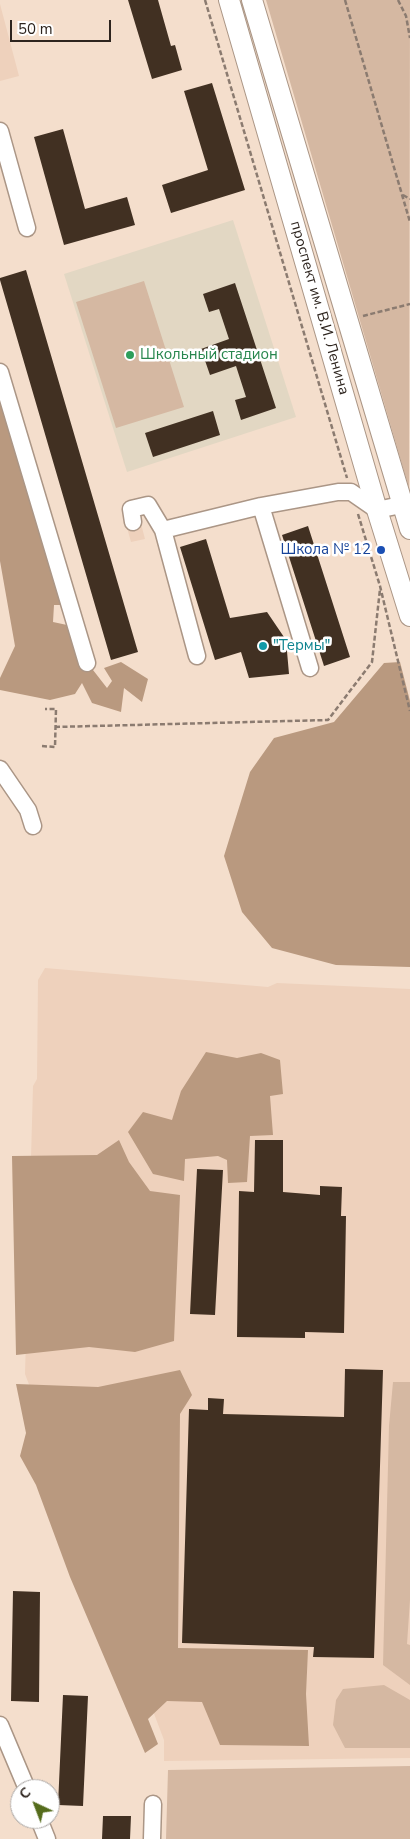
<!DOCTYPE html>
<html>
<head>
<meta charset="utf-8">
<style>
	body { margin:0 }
	#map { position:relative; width:410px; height:1839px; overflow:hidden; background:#f4decc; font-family:"Nunito Sans",sans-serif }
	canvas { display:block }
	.north { position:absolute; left:10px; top:1779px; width:50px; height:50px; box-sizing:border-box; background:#fff; border:1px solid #aba7a5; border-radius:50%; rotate:317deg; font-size:14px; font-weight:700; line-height:20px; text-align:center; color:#2d241e }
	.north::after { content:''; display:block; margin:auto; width:18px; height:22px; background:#556c1c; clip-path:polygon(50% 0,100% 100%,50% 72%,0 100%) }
	.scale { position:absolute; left:10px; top:20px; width:101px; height:22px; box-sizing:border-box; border:2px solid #2d241e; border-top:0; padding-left:6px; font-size:15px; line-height:18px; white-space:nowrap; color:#2d241e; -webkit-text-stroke:4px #fff; paint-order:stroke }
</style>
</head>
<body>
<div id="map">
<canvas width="410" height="1839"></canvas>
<div class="north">С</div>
<div class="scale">50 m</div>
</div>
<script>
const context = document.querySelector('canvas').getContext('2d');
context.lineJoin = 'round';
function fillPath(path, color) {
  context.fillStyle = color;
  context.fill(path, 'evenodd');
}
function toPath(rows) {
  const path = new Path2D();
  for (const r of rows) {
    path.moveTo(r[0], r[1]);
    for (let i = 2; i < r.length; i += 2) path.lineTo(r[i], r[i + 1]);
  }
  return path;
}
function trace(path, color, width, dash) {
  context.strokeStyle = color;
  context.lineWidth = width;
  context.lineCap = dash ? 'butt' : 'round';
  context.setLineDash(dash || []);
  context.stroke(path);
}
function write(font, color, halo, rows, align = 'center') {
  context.font = font + ' "Nunito Sans",sans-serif';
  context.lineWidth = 5;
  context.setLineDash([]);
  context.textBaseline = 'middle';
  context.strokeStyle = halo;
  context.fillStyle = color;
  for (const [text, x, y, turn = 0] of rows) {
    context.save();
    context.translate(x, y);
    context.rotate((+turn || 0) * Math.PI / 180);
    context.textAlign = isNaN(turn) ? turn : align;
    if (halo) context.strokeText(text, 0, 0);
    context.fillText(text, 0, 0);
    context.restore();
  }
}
fillPath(toPath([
	[0,4,19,76,0,81],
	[140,520,145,539,131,542,126,524],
	[45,968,268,987,277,983,410,989,410,1758,164,1761,164,1740,25,1374,33,1086,37,1079,38,980]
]), '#eed1bc');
fillPath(toPath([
	[233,220,296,417,127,472,64,274]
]), '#e2d7c3');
fillPath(toPath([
	[266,0,410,0,409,488],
	[144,281,184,407,116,428,76,302],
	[393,1382,410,1382,410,1600,407,1644,410,1645,410,1685,383,1665,389,1426],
	[384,1685,410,1700,410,1748,345,1748,333,1725,336,1700,343,1689],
	[410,1766,410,1839,166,1839,168,1770]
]), '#d5b8a2');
fillPath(toPath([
	[0,391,64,605,54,605,53,622,67,625,83,669,93,670,107,688,112,681,104,668,121,662,148,679,142,702,124,688,121,712,92,703,82,683,75,694,50,700,0,690,0,678,15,646,0,561],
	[400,662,410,701,410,967,336,965,272,948,242,912,224,856,250,772,274,738,334,722,384,663],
	[206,1052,237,1058,261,1053,280,1060,283,1094,270,1096,273,1135,250,1136,247,1182,228,1183,227,1160,218,1156,185,1159,184,1181,153,1174,128,1132,143,1112,172,1120,181,1091],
	[119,1140,129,1162,150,1191,180,1195,174,1341,135,1352,89,1347,16,1355,12,1156,97,1155],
	[180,1370,192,1395,180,1414,178,1648,308,1650,306,1694,309,1746,220,1745,202,1702,167,1701,148,1719,158,1744,145,1753,70,1577,36,1485,20,1456,26,1433,16,1384,98,1387]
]), '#b9997f');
fillPath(toPath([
	[128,0,158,0,171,46,175,45,182,70,152,79],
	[212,83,245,190,171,213,162,185,208,170,184,91],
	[63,129,85,209,127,197,135,225,64,245,34,137],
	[26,270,138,652,111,660,0,280,0,278],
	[235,283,276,408,241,420,235,400,246,397,236,366,210,375,201,349,229,339,219,309,209,312,203,294],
	[213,411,220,435,153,457,145,433],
	[308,526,350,657,324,666,282,535],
	[206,539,230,618,267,612,286,640,289,674,249,678,241,652,215,660,180,547],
	[255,1140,283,1140,283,1192,320,1195,320,1186,342,1187,341,1216,346,1216,344,1333,305,1332,305,1338,237,1337,239,1191,254,1192],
	[197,1169,223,1170,215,1315,190,1314],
	[345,1369,383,1370,374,1658,313,1657,314,1647,182,1643,189,1409,208,1410,208,1398,224,1399,223,1414,344,1417],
	[13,1591,40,1592,39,1702,11,1701],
	[63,1695,88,1696,83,1806,58,1805],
	[103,1816,131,1816,130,1839,102,1839]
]), '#413022');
const minor = toPath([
	[0,131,27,228],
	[0,372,87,663],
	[261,506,310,668],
	[133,522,131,509,148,505,163,530],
	[197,656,163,530,261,506,338,492,351,492,377,510,410,503],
	[0,769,28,810,33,826],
	[0,1725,27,1789],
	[39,1819,47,1839],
	[152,1839,153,1804]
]);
const major = toPath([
	[229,0,377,510,410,616],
	[252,0,410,529]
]);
trace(minor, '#ab9686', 19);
trace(major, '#ab9686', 22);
trace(toPath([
	[205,0,347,478],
	[345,0,410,222],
	[398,0,406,16,410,38],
	[403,195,410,199],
	[363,316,410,304],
	[358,514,380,586,410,711],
	[55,727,328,720,372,662,380,589],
	[42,746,55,747,56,709,45,709]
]), '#8b7b70', 2.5, [5, 2.5]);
trace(minor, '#fff', 16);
trace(major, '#fff', 20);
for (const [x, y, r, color] of [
	[130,355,5,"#2e9e5b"],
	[381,550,5,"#1a4fb4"],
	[263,646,5,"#0f9aa8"]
]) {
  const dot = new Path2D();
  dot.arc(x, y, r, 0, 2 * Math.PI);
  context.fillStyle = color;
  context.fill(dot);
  trace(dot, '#fff', 2);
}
write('15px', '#2d241e', '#fff', [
	["проспект им. В.И. Ленина",319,308,74]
]);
write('15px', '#27864d', '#fff', [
	["Школьный стадион",140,355]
], 'left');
write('15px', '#164399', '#fff', [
	["Школа № 12",371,550]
], 'right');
write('15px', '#0d838f', '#fff', [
	["\"Термы\"",273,646]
], 'left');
</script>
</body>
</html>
